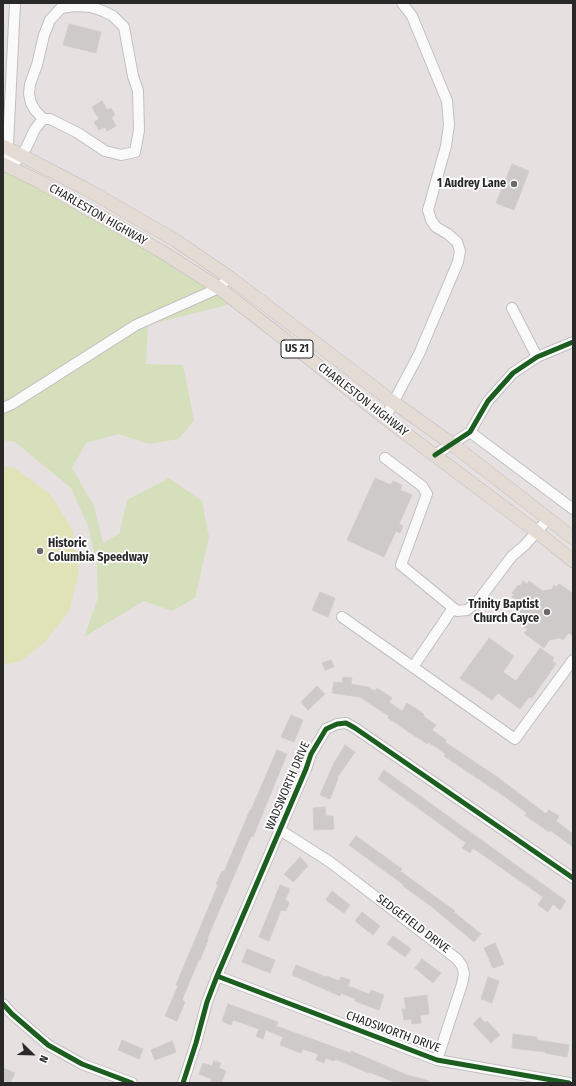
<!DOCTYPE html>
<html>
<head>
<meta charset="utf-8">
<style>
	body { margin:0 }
	#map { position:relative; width:576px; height:1086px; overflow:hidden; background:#e6e1e0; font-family:"Fira Sans Condensed",sans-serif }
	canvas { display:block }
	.frame { position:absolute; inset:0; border:4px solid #292929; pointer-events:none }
	.north { position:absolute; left:12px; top:1034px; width:40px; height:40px; -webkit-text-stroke:3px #fff; paint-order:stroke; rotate:113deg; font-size:11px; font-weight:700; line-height:16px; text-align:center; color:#292929 }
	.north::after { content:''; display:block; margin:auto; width:14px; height:18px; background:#292929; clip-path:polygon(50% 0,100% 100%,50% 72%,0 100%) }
</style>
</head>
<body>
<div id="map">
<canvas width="576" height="1086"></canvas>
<div class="frame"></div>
<div class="north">N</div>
</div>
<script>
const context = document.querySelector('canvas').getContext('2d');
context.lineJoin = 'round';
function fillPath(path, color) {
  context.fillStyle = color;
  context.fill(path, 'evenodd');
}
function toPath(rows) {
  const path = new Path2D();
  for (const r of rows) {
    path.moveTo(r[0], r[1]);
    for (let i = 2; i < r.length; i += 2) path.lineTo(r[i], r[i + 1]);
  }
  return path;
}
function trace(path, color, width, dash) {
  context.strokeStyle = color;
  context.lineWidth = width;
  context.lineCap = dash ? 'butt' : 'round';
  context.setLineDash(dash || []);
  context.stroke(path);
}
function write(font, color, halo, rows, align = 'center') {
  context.font = font + ' "Fira Sans Condensed",sans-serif';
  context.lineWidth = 3.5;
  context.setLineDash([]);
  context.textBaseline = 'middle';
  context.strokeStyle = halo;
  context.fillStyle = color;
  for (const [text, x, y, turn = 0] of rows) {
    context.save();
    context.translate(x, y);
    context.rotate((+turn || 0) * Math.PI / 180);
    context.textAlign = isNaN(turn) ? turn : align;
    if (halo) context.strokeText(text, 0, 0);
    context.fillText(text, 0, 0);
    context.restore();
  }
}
fillPath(toPath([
	[3,164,238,302,148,325,146,364,183,365,194,421,178,439,149,444,119,434,86,443,72,468,94,506,103,543,119,534,127,500,169,478,202,501,209,537,195,598,172,611,144,601,84,637,98,598,97,565,88,526,71,488,15,442,3,440]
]), '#d5dfbb');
fillPath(toPath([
	[3,466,15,468,50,494,73,531,79,572,69,612,45,642,21,661,3,665]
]), '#e0e3b8');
const building = toPath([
	[69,24,101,32,96,53,63,45,69,24],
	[102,101,107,110,111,108,115,115,111,117,116,126,107,131,105,127,99,130,94,122,99,119,92,107,102,101],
	[512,164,529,171,514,210,496,203,512,164],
	[375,478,391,485,393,481,402,485,400,490,412,495,399,524,403,526,400,533,396,531,384,557,347,540,375,478],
	[523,581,527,584,529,581,543,591,552,589,554,585,557,587,559,584,573,593,573,636,569,633,563,640,560,638,549,640,544,648,524,633,528,629,524,627,527,623,524,615,517,610,520,607,514,602,516,599,512,597,514,594,512,593,518,585,520,586,523,581],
	[320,592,335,598,328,617,312,610,320,592],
	[489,638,514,656,503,672,516,681,540,648,554,658,552,661,556,664,532,698,529,697,520,709,498,693,492,700,460,678,489,638],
	[331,660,334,667,325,670,322,663,331,660],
	[343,677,352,678,351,684,367,687,375,691,377,688,392,698,389,702,402,711,407,703,424,714,423,716,436,725,432,730,446,740,445,742,500,779,546,814,549,810,559,816,556,821,573,834,573,847,550,830,549,832,525,815,527,813,501,794,444,756,446,754,428,742,427,744,388,718,389,716,360,697,332,693,334,682,342,683,343,677],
	[317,686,325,694,308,710,301,702,317,686],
	[291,715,303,720,294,742,281,737,291,715],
	[345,745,355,752,337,778,338,779,330,799,320,795,334,763,345,745],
	[277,750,287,754,253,837,251,836,207,939,208,940,200,960,199,959,182,1000,185,1002,177,1021,165,1016,178,986,176,985,218,885,216,884,222,871,224,872,250,810,251,810,277,750],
	[384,770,566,901,560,910,553,904,548,912,538,905,543,897,473,848,470,853,462,848,466,843,378,779,384,770],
	[325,807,326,816,333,816,334,829,314,830,313,808,325,807],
	[356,836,402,869,400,871,455,911,454,912,481,934,474,942,431,906,403,886,404,885,349,845,356,836],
	[300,857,308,866,293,882,284,874,300,857],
	[280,885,290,889,285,900,289,902,286,911,281,910,269,941,259,937,280,885],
	[332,891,350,905,344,913,326,900,332,891],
	[362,912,380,926,373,935,355,921,362,912],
	[393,936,411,949,405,957,387,944,393,936],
	[495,943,504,964,493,968,484,948,495,943],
	[247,949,275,960,270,973,242,962,247,949],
	[422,959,441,973,433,983,415,968,422,959],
	[296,965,326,977,327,976,339,981,341,977,350,980,348,986,369,994,371,990,384,995,379,1010,355,1001,356,999,341,993,340,996,292,975,296,965],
	[488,977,499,981,492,1003,481,999,488,977],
	[427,995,429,1014,420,1015,421,1023,412,1024,411,1019,404,1020,402,1009,406,1009,404,998,427,995],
	[228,1004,278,1022,276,1026,350,1053,351,1051,407,1075,429,1081,429,1083,397,1083,369,1072,369,1073,335,1059,334,1061,326,1058,324,1063,316,1060,318,1054,303,1049,301,1053,280,1045,283,1037,266,1030,263,1039,256,1036,259,1029,233,1020,231,1025,222,1021,228,1004],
	[480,1017,485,1023,487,1021,500,1035,491,1043,473,1024,480,1017],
	[513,1034,537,1037,537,1040,569,1045,567,1057,545,1053,545,1052,512,1048,513,1034],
	[122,1040,143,1049,139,1059,118,1050,122,1040],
	[172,1041,176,1052,155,1060,151,1050,172,1041],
	[214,1061,221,1063,219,1068,226,1071,221,1083,210,1083,212,1079,199,1074,203,1063,212,1066,214,1061],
	[3,1068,15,1073,10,1083,3,1080,3,1068]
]);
fillPath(building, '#cecac9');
trace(building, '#d2cdcc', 1);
const minor = toPath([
	[7,165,15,3],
	[11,168,26,148,35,129,43,119,50,119,78,133,105,151,121,155,135,152,139,130,138,91,133,76,124,27,113,16,103,11,91,7,75,6,61,8,50,20,44,35,37,65,30,84,29,94,31,103,35,110,43,119],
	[512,308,537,357],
	[3,408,12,404,136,325,219,288,229,277],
	[385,418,419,354,458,262,460,251,457,242,448,234,436,227,431,220,428,210,446,146,449,125,447,101,412,16,402,3],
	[470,432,573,509],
	[435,455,470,432,488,401,513,373,537,357,573,342],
	[385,458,422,486,427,494,401,565,457,611,467,610,478,601,512,556,525,545,548,519],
	[342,617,515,739,573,660],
	[413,667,453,608],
	[280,830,330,862,457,959,462,966,464,974,462,984,437,1060],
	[217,976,437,1060,569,1083],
	[3,1004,12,1014,48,1045,82,1064,132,1083],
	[183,1083,196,1043,207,1002,217,976,306,769,311,754,326,729,337,724,346,723,355,728,573,878]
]);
const major = toPath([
	[3,146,88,190,140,220,175,240,229,277,393,402,452,444,573,538],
	[3,164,40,182,130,233,164,253,219,288,385,418,537,532,573,561]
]);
trace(minor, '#c0c0c1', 12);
trace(major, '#bfbebd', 14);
trace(minor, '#fbfafa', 10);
trace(major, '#e4dbd4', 13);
trace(toPath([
	[435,455,470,432,488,401,513,373,537,357,573,342],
	[217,976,437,1060,569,1083],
	[3,1004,12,1014,48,1045,82,1064,132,1083],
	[183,1083,196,1043,207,1002,217,976,306,769,311,754,326,729,337,724,346,723,355,728,573,878]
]), '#1b5e20', 5);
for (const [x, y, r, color] of [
	[514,184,4,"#6b6969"],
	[40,551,4,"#6b6969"],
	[547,612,4,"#6b6969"]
]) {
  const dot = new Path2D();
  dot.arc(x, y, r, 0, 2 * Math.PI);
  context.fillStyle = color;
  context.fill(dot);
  trace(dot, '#fff', 1.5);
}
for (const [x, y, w] of [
	[297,349,32]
]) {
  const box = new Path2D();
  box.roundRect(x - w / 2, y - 9, w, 18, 3);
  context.fillStyle = '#fff';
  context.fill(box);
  trace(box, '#292929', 1);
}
write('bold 11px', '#292929', null, [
	["US 21",297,349]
]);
write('bold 12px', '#292929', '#fff', [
	["1 Audrey Lane",506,184],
	["Historic",48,544,"left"],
	["Columbia Speedway",48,558,"left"],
	["Trinity Baptist",539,605],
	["Church Cayce",539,619]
], 'right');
write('12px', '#292929', '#fff', [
	["CHARLESTON HIGHWAY",98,215,30],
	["CHARLESTON HIGHWAY",363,400,38],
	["WADSWORTH DRIVE",288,786,-67],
	["SEDGEFIELD DRIVE",413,924,37],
	["CHADSWORTH DRIVE",393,1032,20]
]);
</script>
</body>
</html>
